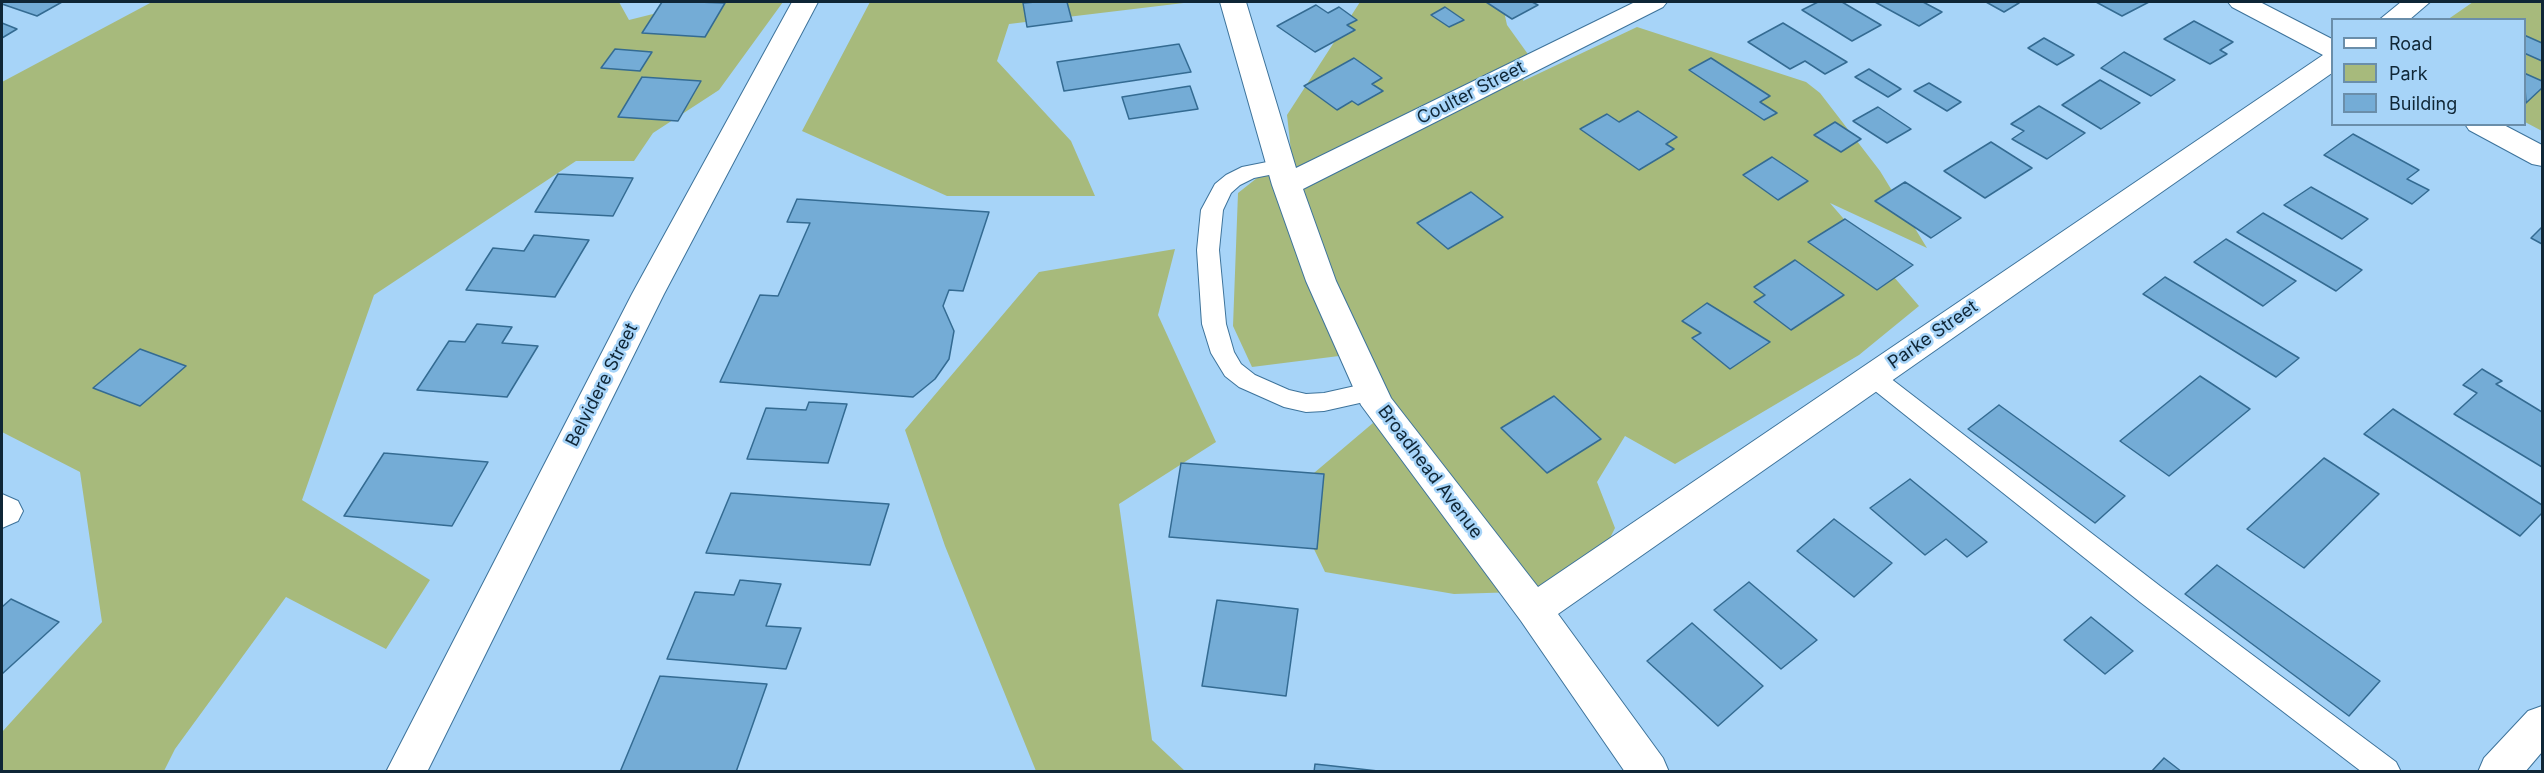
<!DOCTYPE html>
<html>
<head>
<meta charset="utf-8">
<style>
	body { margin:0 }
	#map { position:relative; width:2544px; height:773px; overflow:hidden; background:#a7d4f8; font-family:Inter,sans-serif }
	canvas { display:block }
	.frame { position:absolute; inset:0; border:3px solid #0f2636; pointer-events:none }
	.legend { position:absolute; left:2331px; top:18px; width:195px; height:108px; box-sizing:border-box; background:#a7d4f8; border:2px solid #6a8eaa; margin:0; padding:8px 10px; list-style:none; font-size:18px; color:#0f2636 }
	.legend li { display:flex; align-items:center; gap:12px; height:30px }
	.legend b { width:30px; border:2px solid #6a8eaa }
</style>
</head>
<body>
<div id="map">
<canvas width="2544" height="773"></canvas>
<div class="frame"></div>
<ul class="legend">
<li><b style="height:8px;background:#fff"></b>Road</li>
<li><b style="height:16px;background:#a7ba7c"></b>Park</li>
<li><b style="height:16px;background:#74acd6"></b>Building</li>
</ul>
</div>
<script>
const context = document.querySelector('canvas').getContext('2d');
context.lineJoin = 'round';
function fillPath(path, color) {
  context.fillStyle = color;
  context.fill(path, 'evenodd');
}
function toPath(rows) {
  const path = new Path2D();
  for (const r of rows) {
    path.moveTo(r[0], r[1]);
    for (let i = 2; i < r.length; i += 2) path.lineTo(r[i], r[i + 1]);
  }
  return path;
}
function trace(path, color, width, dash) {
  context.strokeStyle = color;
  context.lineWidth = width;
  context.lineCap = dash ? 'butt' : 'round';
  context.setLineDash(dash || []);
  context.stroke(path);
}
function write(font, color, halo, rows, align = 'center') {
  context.font = font + ' Inter,sans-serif';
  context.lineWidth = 5;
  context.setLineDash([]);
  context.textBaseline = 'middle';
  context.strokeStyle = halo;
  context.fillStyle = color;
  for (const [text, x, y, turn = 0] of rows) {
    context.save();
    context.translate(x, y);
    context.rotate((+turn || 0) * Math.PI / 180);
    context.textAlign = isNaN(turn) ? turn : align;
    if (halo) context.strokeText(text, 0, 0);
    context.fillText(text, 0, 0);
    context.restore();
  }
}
fillPath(toPath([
	[152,2,619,2,629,20,701,2,783,2,719,90,653,133,634,161,576,161,374,295,302,500,430,580,386,649,286,597,175,749,164,771,2,771,2,732,102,622,80,472,2,432,2,82],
	[870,2,1192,2,1009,24,997,61,1071,141,1095,196,947,196,802,131],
	[1360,2,1502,2,1507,25,1530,57,1523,81,1637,27,1806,82,1820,93,1880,171,1927,248,1830,203,1919,306,1859,355,1675,464,1625,436,1597,482,1615,528,1584,590,1454,594,1325,572,1288,495,1373,423,1339,356,1252,367,1233,326,1238,193,1291,151,1287,115],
	[2473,2,2542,2,2542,131,2525,122,2524,20,2447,20],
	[1175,249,1158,315,1216,442,1119,504,1152,740,1185,771,1036,771,945,546,905,430,1039,272]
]), '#a7ba7c');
const building = toPath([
	[2,2,62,2,37,16,2,4,2,2],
	[662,2,697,2,725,3,705,37,642,33,662,2],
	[1036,2,1067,2,1072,21,1027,27,1023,3,1036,2],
	[1486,2,1532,2,1538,5,1512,19,1486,2],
	[1818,2,1842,2,1881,25,1852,41,1802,10,1818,2],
	[1875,2,1923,2,1942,12,1919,26,1875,2],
	[1986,2,2015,2,2019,3,2004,12,1986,2],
	[2096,2,2149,2,2122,16,2096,2],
	[1316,5,1328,13,1339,7,1357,20,1347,25,1355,30,1315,52,1277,26,1316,5],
	[1445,7,1464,20,1449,27,1431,15,1445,7],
	[2194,21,2233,42,2220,50,2227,54,2210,64,2164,39,2194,21],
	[2,23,17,29,2,38,2,23],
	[1783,23,1847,62,1825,74,1805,61,1790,69,1748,42,1783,23],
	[2524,35,2542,43,2542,61,2524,53,2524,35],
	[2044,38,2074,55,2057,65,2028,48,2044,38],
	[1179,44,1191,72,1064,91,1057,62,1179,44],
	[615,49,652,52,640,71,601,68,615,49],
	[2124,52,2175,80,2151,96,2101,68,2124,52],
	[1354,58,1382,78,1372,84,1383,91,1358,105,1352,101,1337,110,1304,86,1354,58],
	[1711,58,1770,96,1760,102,1777,113,1764,120,1689,70,1711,58],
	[1869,69,1901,89,1888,97,1855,77,1869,69],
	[2524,73,2542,81,2542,88,2526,103,2524,73],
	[642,77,701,81,678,121,618,117,642,77],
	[2100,80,2140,103,2101,129,2062,105,2100,80],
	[1929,83,1961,102,1947,111,1914,91,1929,83],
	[1190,86,1198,109,1129,119,1122,97,1190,86],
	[2039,106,2085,133,2047,159,2012,139,2024,131,2011,124,2039,106],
	[1878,107,1911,129,1887,143,1853,121,1878,107],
	[1638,111,1677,137,1666,144,1674,149,1639,170,1580,129,1607,114,1619,122,1638,111],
	[1835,122,1861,139,1841,152,1814,135,1835,122],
	[2353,134,2419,170,2407,179,2429,190,2412,204,2324,155,2353,134],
	[1991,142,2032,168,1985,198,1944,171,1991,142],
	[1772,157,1808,181,1778,200,1743,175,1772,157],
	[558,174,633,178,613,216,535,212,558,174],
	[1905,182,1961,218,1931,238,1875,201,1905,182],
	[2311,187,2368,219,2342,239,2284,205,2311,187],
	[1471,192,1503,217,1448,249,1417,223,1471,192],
	[797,199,989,212,963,291,949,290,943,306,954,331,949,359,935,379,913,397,720,382,760,295,778,296,810,223,787,222,797,199],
	[2263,213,2362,270,2336,291,2237,232,2263,213],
	[1845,219,1913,265,1877,290,1808,242,1845,219],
	[2542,227,2542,244,2531,238,2542,227],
	[534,235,589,240,555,297,466,290,493,248,524,251,534,235],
	[2226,239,2296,281,2263,306,2194,262,2226,239],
	[1795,260,1844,295,1791,330,1754,302,1765,295,1754,287,1795,260],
	[2165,277,2299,358,2276,377,2143,294,2165,277],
	[1707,303,1770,342,1730,369,1692,338,1701,333,1682,321,1707,303],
	[477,324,512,327,502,343,538,346,507,397,417,390,449,341,465,342,477,324],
	[140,349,186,366,140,406,93,388,140,349],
	[2482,369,2502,381,2496,384,2542,412,2542,467,2454,414,2477,393,2463,385,2482,369],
	[2200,376,2250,409,2169,476,2120,441,2200,376],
	[1554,396,1601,439,1547,473,1501,428,1554,396],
	[809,402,847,404,828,463,747,459,766,408,806,410,809,402],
	[1999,405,2125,496,2095,523,1968,429,1999,405],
	[2393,409,2542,505,2542,513,2520,536,2364,434,2393,409],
	[384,453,488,462,452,526,344,516,384,453],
	[2324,458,2379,494,2304,568,2247,529,2324,458],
	[1181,463,1324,474,1317,549,1169,537,1181,463],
	[1910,479,1987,542,1967,557,1946,539,1925,555,1870,508,1910,479],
	[731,493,889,504,870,565,706,553,731,493],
	[1834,519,1892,563,1854,597,1797,551,1834,519],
	[2217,565,2380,681,2349,716,2185,594,2217,565],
	[740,580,781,584,766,626,801,628,786,669,667,659,695,592,734,595,740,580],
	[1749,582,1817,640,1781,669,1714,610,1749,582],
	[11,599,59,622,2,674,2,607,11,599],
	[1217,600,1298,609,1286,696,1202,686,1217,600],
	[2091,617,2133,651,2105,674,2064,640,2091,617],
	[1692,623,1763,686,1718,726,1647,661,1692,623],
	[660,676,767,684,736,772,620,772,660,676],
	[2164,758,2182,772,2151,772,2164,758],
	[1315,764,1387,772,1314,772,1315,764]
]);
fillPath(building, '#74acd6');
trace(building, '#346b92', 1.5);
const lane = toPath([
	[1282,159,1289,161,1292,166,1289,171,1254,178,1240,185,1231,193,1223,210,1219,250,1226,324,1234,352,1241,364,1255,375,1289,390,1306,394,1324,393,1373,382,1382,384,1385,391,1382,398,1324,411,1306,412,1284,407,1239,387,1225,376,1211,353,1202,324,1197,250,1201,210,1215,184,1226,175,1242,167,1282,159],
	[1873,368,1881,371,2160,586,2396,762,2401,772,2362,772,2140,602,1865,383,1861,377,1865,371,1873,368]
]);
const street = toPath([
	[792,2,818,2,664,294,427,772,386,772,632,294,792,2],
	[1220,2,1246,2,1296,168,1635,2,1667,2,1663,7,1303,189,1336,281,1391,398,1538,587,2323,55,2332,53,2332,73,1558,614,1663,758,1669,772,1625,772,1521,621,1361,405,1306,281,1272,185,1220,2],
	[2401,2,2430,2,2409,20,2379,20,2401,2],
	[2,494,18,501,23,511,18,521,2,528,2,494],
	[2542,706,2542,752,2525,772,2478,772,2484,758,2528,711,2542,706]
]);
const secondary = toPath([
	[2228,2,2260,2,2332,39,2332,57,2323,55,2232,7,2228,2],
	[2465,124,2502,124,2542,145,2542,166,2532,164,2469,130,2465,124]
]);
trace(lane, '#3d739b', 2);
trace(street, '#3d739b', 2);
trace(secondary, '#3d739b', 2);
fillPath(lane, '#fff');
fillPath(street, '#fff');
fillPath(secondary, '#fff');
write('18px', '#0f2636', '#a7d4f8', [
	["Coulter Street",1471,93,-27],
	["Parke Street",1933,335,-35],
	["Belvidere Street",602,385,-63],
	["Broadhead Avenue",1430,472,53]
]);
</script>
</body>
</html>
